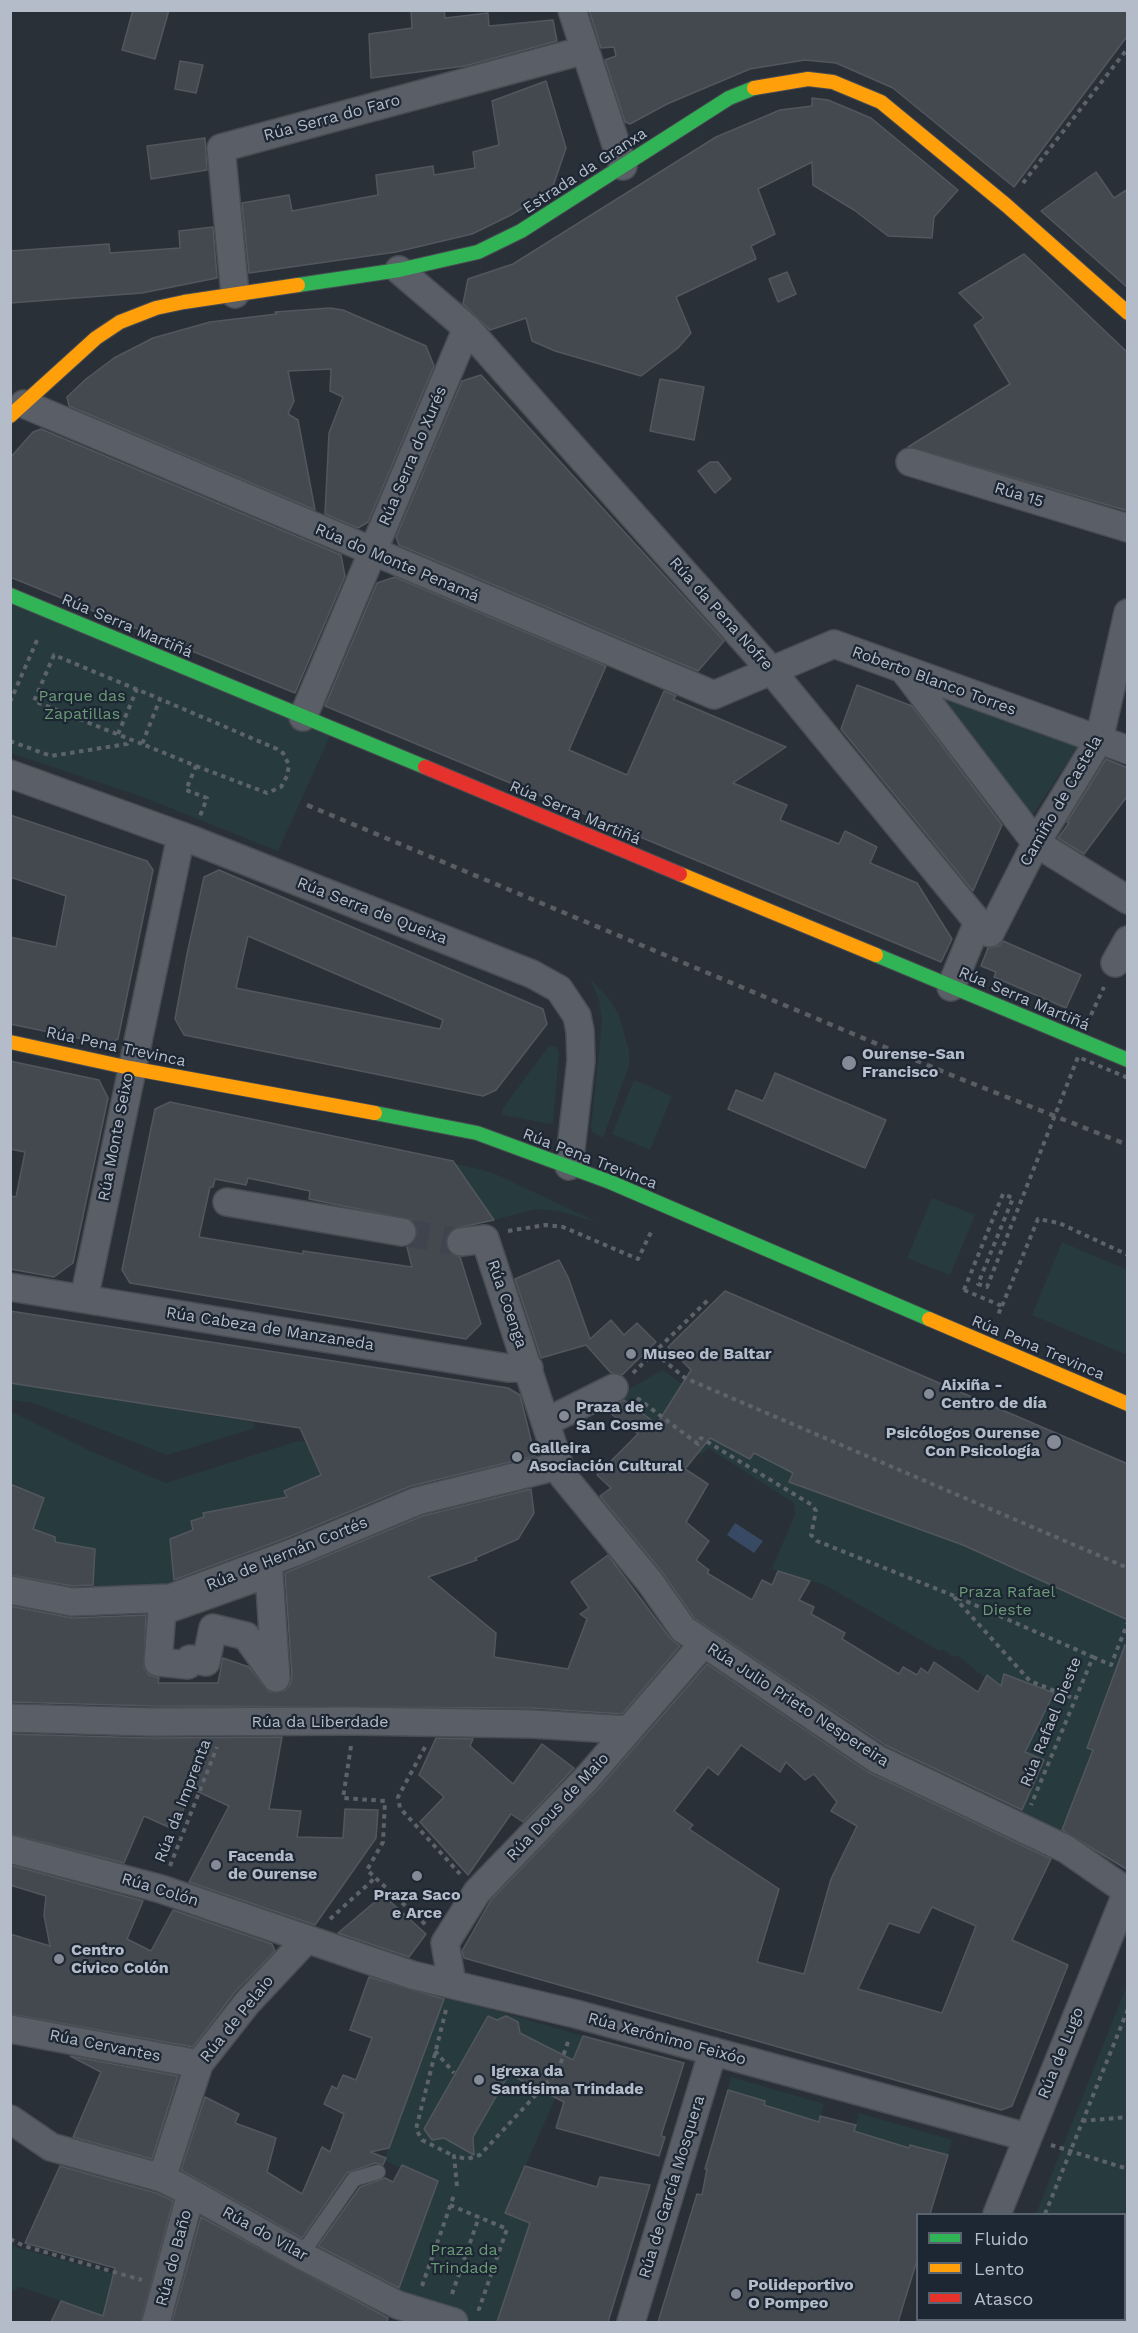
<!DOCTYPE html>
<html>
<head>
<meta charset="utf-8">
<style>
	body { margin:0 }
	#map { position:relative; width:1138px; height:2333px; overflow:hidden; background:#2a3038; font-family:"Work Sans",sans-serif }
	canvas { display:block }
	.frame { position:absolute; inset:0; border:12px solid #b4bcc9; pointer-events:none }
	.legend { position:absolute; left:916px; top:2213px; width:210px; height:108px; box-sizing:border-box; background:#1d2633; border:2px solid #59626f; margin:0; padding:8px 10px; list-style:none; font-size:18px; color:#b4bcc9 }
	.legend li { display:flex; align-items:center; gap:12px; height:30px }
	.legend b { width:30px; border:2px solid #59626f }
</style>
</head>
<body>
<div id="map">
<canvas width="1138" height="2333"></canvas>
<div class="frame"></div>
<ul class="legend">
<li><b style="height:8px;background:#30b455"></b>Fluido</li>
<li><b style="height:8px;background:#ff9f0a"></b>Lento</li>
<li><b style="height:8px;background:#e5322d"></b>Atasco</li>
</ul>
</div>
<script>
const context = document.querySelector('canvas').getContext('2d');
context.lineJoin = 'round';
function fillPath(path, color) {
  context.fillStyle = color;
  context.fill(path, 'evenodd');
}
function toPath(rows) {
  const path = new Path2D();
  for (const r of rows) {
    path.moveTo(r[0], r[1]);
    for (let i = 2; i < r.length; i += 2) path.lineTo(r[i], r[i + 1]);
  }
  return path;
}
function trace(path, color, width, dash) {
  context.strokeStyle = color;
  context.lineWidth = width;
  context.lineCap = dash ? 'butt' : 'round';
  context.setLineDash(dash || []);
  context.stroke(path);
}
function write(font, color, halo, rows, align = 'center') {
  context.font = font + ' "Work Sans",sans-serif';
  context.lineWidth = 4.5;
  context.setLineDash([]);
  context.textBaseline = 'middle';
  context.strokeStyle = halo;
  context.fillStyle = color;
  for (const [text, x, y, turn = 0] of rows) {
    context.save();
    context.translate(x, y);
    context.rotate((+turn || 0) * Math.PI / 180);
    context.textAlign = isNaN(turn) ? turn : align;
    if (halo) context.strokeText(text, 0, 0);
    context.fillText(text, 0, 0);
    context.restore();
  }
}
fillPath(toPath([
	[11,601,330,736,278,851,140,796,11,753],
	[938,698,1078,746,1032,816],
	[590,978,609,999,619,1015,629,1051,629,1065,603,1138,592,1132,591,1127,602,1022,599,1000],
	[549,1046,556,1047,559,1053,553,1122,549,1124,503,1115,503,1108],
	[634,1080,672,1096,650,1150,612,1134],
	[455,1164,491,1172,597,1222,558,1211,535,1209,494,1220],
	[932,1198,975,1215,950,1275,907,1258],
	[1062,1242,1127,1270,1127,1355,1032,1315],
	[663,1370,682,1384,1127,1574,1127,1644,1088,1747,1092,1750,1062,1831,1020,1813,1044,1761,1025,1752,1054,1693,998,1684,987,1676,985,1678,957,1655,954,1657,942,1649,940,1651,825,1585,772,1569,795,1514,794,1503,708,1448,701,1456,618,1395],
	[10,1383,253,1422,255,1428,167,1455,34,1403,11,1400],
	[10,1411,88,1450,166,1483,298,1441,306,1442,320,1476,284,1490,287,1496,203,1514,204,1517,191,1521,193,1530,170,1539,174,1582,136,1593,92,1594,95,1549,55,1542,55,1537,33,1529,43,1499,11,1484],
	[1127,1985,1127,2322,994,2322,995,2320,1124,2320,1124,2214,1036,2214],
	[445,1996,583,2036,505,2212,530,2223,497,2322,470,2322,396,2295,436,2184,432,2178,414,2171,412,2173,384,2160],
	[731,2077,824,2104,819,2122,764,2105,765,2101,728,2090],
	[859,2113,952,2140,948,2155,911,2145,909,2148,854,2131],
	[10,2243,19,2248,150,2284,103,2316,21,2287,11,2292]
]), '#273a3e');
fillPath(toPath([
	[735,1523,763,1541,754,1553,727,1535]
]), '#384963');
const building = toPath([
	[133,10,169,10,155,59,122,50,133,10],
	[411,10,444,10,445,18,488,13,489,26,553,20,557,41,465,66,371,78,369,34,412,28,411,10],
	[589,10,1128,10,1128,35,1014,187,893,88,836,63,805,60,750,69,667,104,630,124,625,122,605,60,616,56,614,47,601,48,589,10],
	[180,61,203,65,196,93,175,89,180,61],
	[546,81,566,148,552,189,511,215,472,234,396,252,249,273,242,203,289,195,292,211,378,195,376,175,433,166,434,175,475,168,473,152,499,145,492,101,546,81],
	[812,98,828,100,871,118,958,190,934,217,932,238,888,236,854,210,813,185,812,162,758,189,775,234,751,246,756,259,676,297,691,333,678,348,641,376,555,351,532,341,526,318,490,330,463,304,468,279,513,264,716,137,780,110,812,106,812,98],
	[205,138,207,170,151,179,147,146,205,138],
	[1096,172,1114,198,1128,189,1128,288,1041,211,1096,172],
	[213,227,217,278,142,293,10,303,10,251,109,244,110,253,180,248,179,231,213,227],
	[1024,254,1128,353,1128,511,908,447,1010,384,974,325,984,318,959,293,1024,254],
	[787,272,796,294,778,302,769,279,787,272],
	[330,308,343,310,426,346,434,366,368,522,358,528,325,514,329,433,343,397,330,391,331,369,288,371,294,401,288,414,298,420,315,510,69,406,67,397,86,379,114,358,153,338,210,322,277,314,275,312,330,308],
	[481,375,724,641,698,671,399,545,396,537,462,381,481,375],
	[660,379,704,387,694,440,650,431,660,379],
	[41,429,341,555,345,576,295,693,10,577,10,458,33,432,41,429],
	[710,462,718,462,731,479,715,493,698,471,710,462],
	[395,577,606,666,569,750,627,775,664,691,676,696,673,699,786,747,733,783,787,805,780,820,839,844,845,831,877,847,870,863,917,883,952,939,941,962,325,706,377,583,395,577],
	[857,685,912,706,1002,825,973,891,841,729,857,685],
	[1106,759,1128,768,1128,795,1084,854,1058,838,1069,823,1067,822,1106,759],
	[10,815,147,861,153,870,118,1039,107,1044,10,1024,10,937,56,947,66,896,10,877,10,815],
	[219,870,543,1009,547,1024,496,1090,483,1096,184,1035,175,1019,187,954,204,877,219,870],
	[248,936,443,1020,440,1029,236,988,248,936],
	[1003,941,1081,975,1066,1008,994,977,996,972,981,966,988,948,999,946,1003,941],
	[10,1061,99,1080,108,1098,73,1263,54,1277,10,1269,10,1196,16,1197,25,1152,10,1149,10,1061],
	[775,1073,886,1120,865,1168,728,1109,736,1090,763,1101,775,1073],
	[170,1102,453,1161,494,1220,452,1229,447,1235,445,1243,449,1252,460,1257,481,1324,466,1339,130,1283,122,1270,155,1109,170,1102],
	[248,1178,310,1191,309,1199,412,1220,417,1226,418,1234,414,1242,407,1247,412,1267,303,1251,303,1254,199,1237,210,1187,213,1187,215,1179,246,1185,248,1178],
	[559,1260,568,1277,590,1339,611,1320,624,1335,637,1323,656,1342,622,1375,611,1373,586,1345,541,1358,515,1279,559,1260],
	[725,1291,1128,1464,1128,1620,963,1545,789,1482,793,1473,754,1453,750,1459,710,1438,685,1469,708,1484,686,1522,709,1541,696,1560,709,1570,707,1573,752,1600,762,1580,772,1585,778,1571,810,1581,799,1600,814,1607,811,1614,845,1633,842,1639,899,1674,903,1667,917,1675,921,1668,928,1673,934,1662,978,1692,987,1675,1001,1686,1004,1674,1054,1693,1025,1752,1044,1760,1022,1810,885,1745,694,1618,662,1572,600,1496,611,1488,597,1475,638,1434,606,1410,624,1400,657,1424,691,1370,668,1347,725,1291],
	[10,1311,508,1388,520,1395,535,1456,411,1486,289,1537,174,1580,170,1539,193,1530,191,1521,204,1517,203,1513,287,1497,284,1491,321,1475,300,1428,10,1383,10,1311],
	[10,1484,44,1498,33,1529,55,1537,55,1542,95,1549,93,1585,73,1586,10,1575,10,1484],
	[531,1489,534,1513,518,1539,475,1558,477,1560,428,1577,496,1633,494,1657,568,1669,587,1619,580,1614,589,1608,571,1582,608,1555,670,1638,680,1646,622,1714,532,1708,151,1706,10,1702,10,1606,72,1618,146,1615,144,1668,149,1675,159,1678,158,1683,218,1683,223,1658,249,1667,269,1692,284,1691,290,1685,292,1677,285,1573,422,1516,531,1489],
	[1125,1645,1128,1645,1128,1870,1062,1830,1093,1750,1087,1748,1125,1645],
	[707,1664,868,1772,1051,1859,1012,1940,1068,1965,1012,2106,1001,2110,464,1958,462,1951,491,1900,600,1787,707,1664],
	[741,1745,780,1772,786,1762,805,1780,814,1774,837,1802,831,1811,857,1826,831,1879,804,1974,757,1962,779,1889,689,1829,693,1825,674,1811,708,1767,718,1775,741,1745],
	[932,1907,976,1926,942,2013,858,1989,889,1923,919,1933,932,1907],
	[10,1734,151,1738,282,1737,269,1809,301,1811,297,1837,343,1838,345,1809,378,1810,376,1838,315,1925,189,1882,229,1806,192,1789,175,1830,144,1816,124,1863,10,1834,10,1734],
	[436,1738,473,1739,470,1746,513,1784,542,1744,574,1768,523,1822,511,1814,468,1875,420,1822,444,1797,419,1775,436,1738],
	[10,1865,143,1901,127,1939,151,1951,173,1910,272,1944,275,1951,235,1992,193,2047,10,2014,10,1934,50,1946,44,1915,46,1896,10,1885,10,1865],
	[383,1895,426,1934,409,1957,338,1933,383,1895],
	[369,1977,444,1999,389,2148,370,2152,386,2158,383,2165,375,2163,347,2173,302,2238,181,2170,205,2097,239,2114,235,2123,276,2138,267,2172,302,2194,322,2147,330,2152,344,2114,324,2104,332,2086,337,2089,343,2075,356,2080,372,2038,350,2030,369,1977],
	[488,2016,497,2020,506,2016,518,2022,520,2033,573,2060,583,2036,684,2063,661,2136,665,2137,659,2156,556,2128,564,2102,509,2074,473,2137,474,2155,444,2138,432,2140,424,2129,488,2016],
	[70,2056,178,2076,152,2159,73,2137,101,2072,70,2056],
	[728,2090,765,2101,764,2105,819,2122,820,2116,856,2125,854,2131,909,2148,910,2145,948,2155,930,2214,918,2214,918,2257,898,2322,658,2322,697,2194,702,2195,707,2169,705,2169,728,2090],
	[402,2165,438,2181,399,2288,318,2246,360,2187,385,2178,393,2182,402,2165],
	[60,2166,156,2193,173,2201,141,2322,51,2322,61,2301,103,2316,115,2268,25,2243,60,2166],
	[525,2166,597,2187,600,2177,650,2185,608,2322,497,2322,530,2223,505,2213,525,2166],
	[201,2217,388,2318,387,2322,172,2322,201,2217]
]);
fillPath(building, '#444950');
trace(building, '#52575f', 1.5);
trace(toPath([
	[402,1232,461,1242]
]), '#3f454e', 27, [27, 14]);
const lane = toPath([
	[301,2255,354,2179,378,2172]
]);
const street = toPath([
	[572,10,623,166],
	[399,270,467,328,558,431,770,669,978,922,990,933,1036,843,1099,740,1128,613],
	[235,294,221,148,585,50],
	[24,404,714,695,834,644,1128,750],
	[910,462,1128,528],
	[903,669,1036,843,1128,900],
	[303,717,467,328],
	[10,774,190,839,532,974,559,989,577,1016,580,1031,581,1061,569,1166],
	[1115,963,1128,940],
	[951,987,978,922],
	[227,1202,402,1232],
	[461,1242,485,1239,563,1476,650,1582,683,1629,877,1759,1066,1849,1128,1892],
	[10,1287,508,1368,529,1368],
	[84,1299,181,836],
	[546,1422,614,1388],
	[269,1573,276,1678,246,1636,213,1628,206,1662,190,1659,188,1665,158,1662,162,1611,269,1573],
	[10,1590,72,1602,171,1598,295,1552,417,1501,558,1466],
	[10,1718,151,1722,355,1721,532,1724,629,1730],
	[10,1849,161,1889,412,1975,576,2014,1027,2137],
	[452,1983,445,1943,477,1892,588,1777,703,1644],
	[10,2029,199,2064],
	[10,2119,51,2147,162,2178,182,2188,301,2255,398,2305,454,2322],
	[162,2178,199,2064,247,2003,307,1939],
	[997,2214,1127,1892],
	[156,2322,191,2193],
	[631,2322,713,2051],
	[954,2322,956,2320]
]);
const fast = toPath([
	[298,285,399,270,478,252,521,231,729,98,754,88],
	[10,595,425,767],
	[876,955,1128,1060],
	[375,1113,477,1133,610,1182,929,1319]
]);
const slow = toPath([
	[754,88,808,79,833,82,881,102,1006,205,1128,313],
	[10,416,96,338,120,322,156,308,184,302,298,285],
	[680,874,876,955],
	[10,1042,130,1068,375,1113],
	[929,1319,1128,1404]
]);
const jam = toPath([
	[425,767,680,874]
]);
trace(lane, '#484c53', 16);
trace(street, '#484c53', 30);
trace(fast, '#484c53', 16);
trace(slow, '#484c53', 16);
trace(jam, '#484c53', 16);
trace(toPath([
	[1023,183,1128,48],
	[10,702,38,638],
	[118,734,137,689],
	[10,741,51,756,127,744,129,739],
	[142,744,34,701,54,655,160,699],
	[196,766,267,793,281,787,287,776,289,765,283,753,277,749,160,699,142,744,196,766,186,790,207,798,200,816],
	[1091,1015,1104,987],
	[508,1231,545,1225,563,1227,638,1259,652,1230],
	[964,1290,1002,1306,997,1317],
	[1002,1306,1038,1219,1059,1223,1128,1255],
	[655,1353,685,1378,1128,1568],
	[633,1373,708,1300],
	[637,1398,698,1444,701,1438,812,1505,816,1511,811,1535,817,1541,952,1595,1093,1657,1031,1805],
	[954,1597,1030,1681,1075,1699],
	[1093,1657,1111,1665,1128,1622],
	[351,1746,343,1798,385,1801,383,1842,367,1870,427,1926],
	[425,1747,398,1797,400,1808,460,1874],
	[170,1866,217,1747],
	[330,1919,375,1878],
	[446,2010,416,2129,422,2140,454,2156],
	[435,2051,454,2073],
	[1082,2121,1128,2117],
	[1051,2145,1128,2169],
	[457,2186,454,2156,467,2159,480,2155,558,2071,569,2039],
	[450,2205,507,2229,479,2309,476,2308],
	[1045,2214,1128,2009],
	[10,2239,24,2246,142,2280],
	[1124,2257,1128,2258],
	[422,2286,454,2195],
	[452,2294,479,2217],
	[1082,2320,1084,2322],
	[1003,2322,1004,2320]
]), '#5d636a', 4, [4.5, 4.5]);
trace(lane, '#5a5e66', 14);
trace(street, '#5a5e66', 27);
trace(fast, '#30b455', 14);
trace(slow, '#ff9f0a', 14);
trace(jam, '#e5322d', 14);
trace(toPath([
	[307,805,956,1077,1128,1145]
]), '#595d64', 4.5, [6, 6]);
trace(toPath([
	[964,1290,1003,1194,1013,1198,978,1284,987,1287,1078,1057,1128,1078]
]), '#5d636a', 4, [4.5, 4.5]);
for (const [x, y, r, color] of [
	[849,1063,8,"#848b96"],
	[631,1354,6,"#848b96"],
	[929,1394,6,"#848b96"],
	[564,1416,6,"#848b96"],
	[1054,1442,8,"#848b96"],
	[517,1457,6,"#848b96"],
	[216,1865,6,"#848b96"],
	[417,1876,6,"#848b96"],
	[59,1959,6,"#848b96"],
	[479,2080,6,"#848b96"],
	[736,2294,6,"#848b96"]
]) {
  const dot = new Path2D();
  dot.arc(x, y, r, 0, 2 * Math.PI);
  context.fillStyle = color;
  context.fill(dot);
  trace(dot, '#1d2633', 2);
}
write('16px', '#b4bcc9', '#1d2633', [
	["Rúa Serra do Faro",332,118,-15],
	["Estrada da Granxa",585,171,-33],
	["Rúa Serra do Xurés",413,456,-67],
	["Rúa 15",1019,495,17],
	["Rúa do Monte Penamá",397,563,23],
	["Rúa da Pena Nofre",721,614,48],
	["Rúa Serra Martiñá",127,626,23],
	["Roberto Blanco Torres",934,681,20],
	["Camiño de Castela",1061,801,-60],
	["Rúa Serra Martiñá",575,813,23],
	["Rúa Serra de Queixa",372,911,21],
	["Rúa Serra Martiñá",1024,999,23],
	["Rúa Pena Trevinca",116,1047,12],
	["Rúa Monte Seixo",116,1137,-79],
	["Rúa Pena Trevinca",590,1159,21],
	["Rúa Coenga",507,1304,71],
	["Rúa Cabeza de Manzaneda",270,1329,9],
	["Rúa Pena Trevinca",1038,1348,23],
	["Rúa de Hernán Cortés",287,1554,-22],
	["Rúa Julio Prieto Nespereira",798,1705,33],
	["Rúa da Liberdade",320,1722],
	["Rúa Rafael Dieste",1051,1722,-68],
	["Rúa da Imprenta",183,1801,-69],
	["Rúa Dous de Maio",558,1807,-47],
	["Rúa Colón",160,1890,17],
	["Rúa de Pelaio",237,2019,-51],
	["Rúa Xerónimo Feixóo",667,2039,15],
	["Rúa Cervantes",105,2046,11],
	["Rúa de Lugo",1061,2053,-68],
	["Rúa de García Mosquera",672,2187,-73],
	["Rúa do Vilar",265,2234,29],
	["Rúa do Baño",174,2258,-75]
]);
write('16px', '#6b9a76', '#1d2633', [
	["Parque das",82,696],
	["Zapatillas",82,714],
	["Praza Rafael",1007,1592],
	["Dieste",1007,1610],
	["Praza da",464,2250],
	["Trindade",464,2268]
]);
write('bold 16px', '#b4bcc9', '#1d2633', [
	["Ourense-San",862,1054],
	["Francisco",862,1072],
	["Museo de Baltar",643,1354],
	["Aixiña -",941,1385],
	["Centro de día",941,1403],
	["Praza de",576,1407],
	["San Cosme",576,1425],
	["Psicólogos Ourense",1040,1433,"right"],
	["Con Psicología",1040,1451,"right"],
	["Galleira",529,1448],
	["Asociación Cultural",529,1466],
	["Facenda",228,1856],
	["de Ourense",228,1874],
	["Praza Saco",417,1895,"center"],
	["e Arce",417,1913,"center"],
	["Centro",71,1950],
	["Cívico Colón",71,1968],
	["Igrexa da",491,2071],
	["Santísima Trindade",491,2089],
	["Polideportivo",748,2285],
	["O Pompeo",748,2303]
], 'left');
</script>
</body>
</html>
